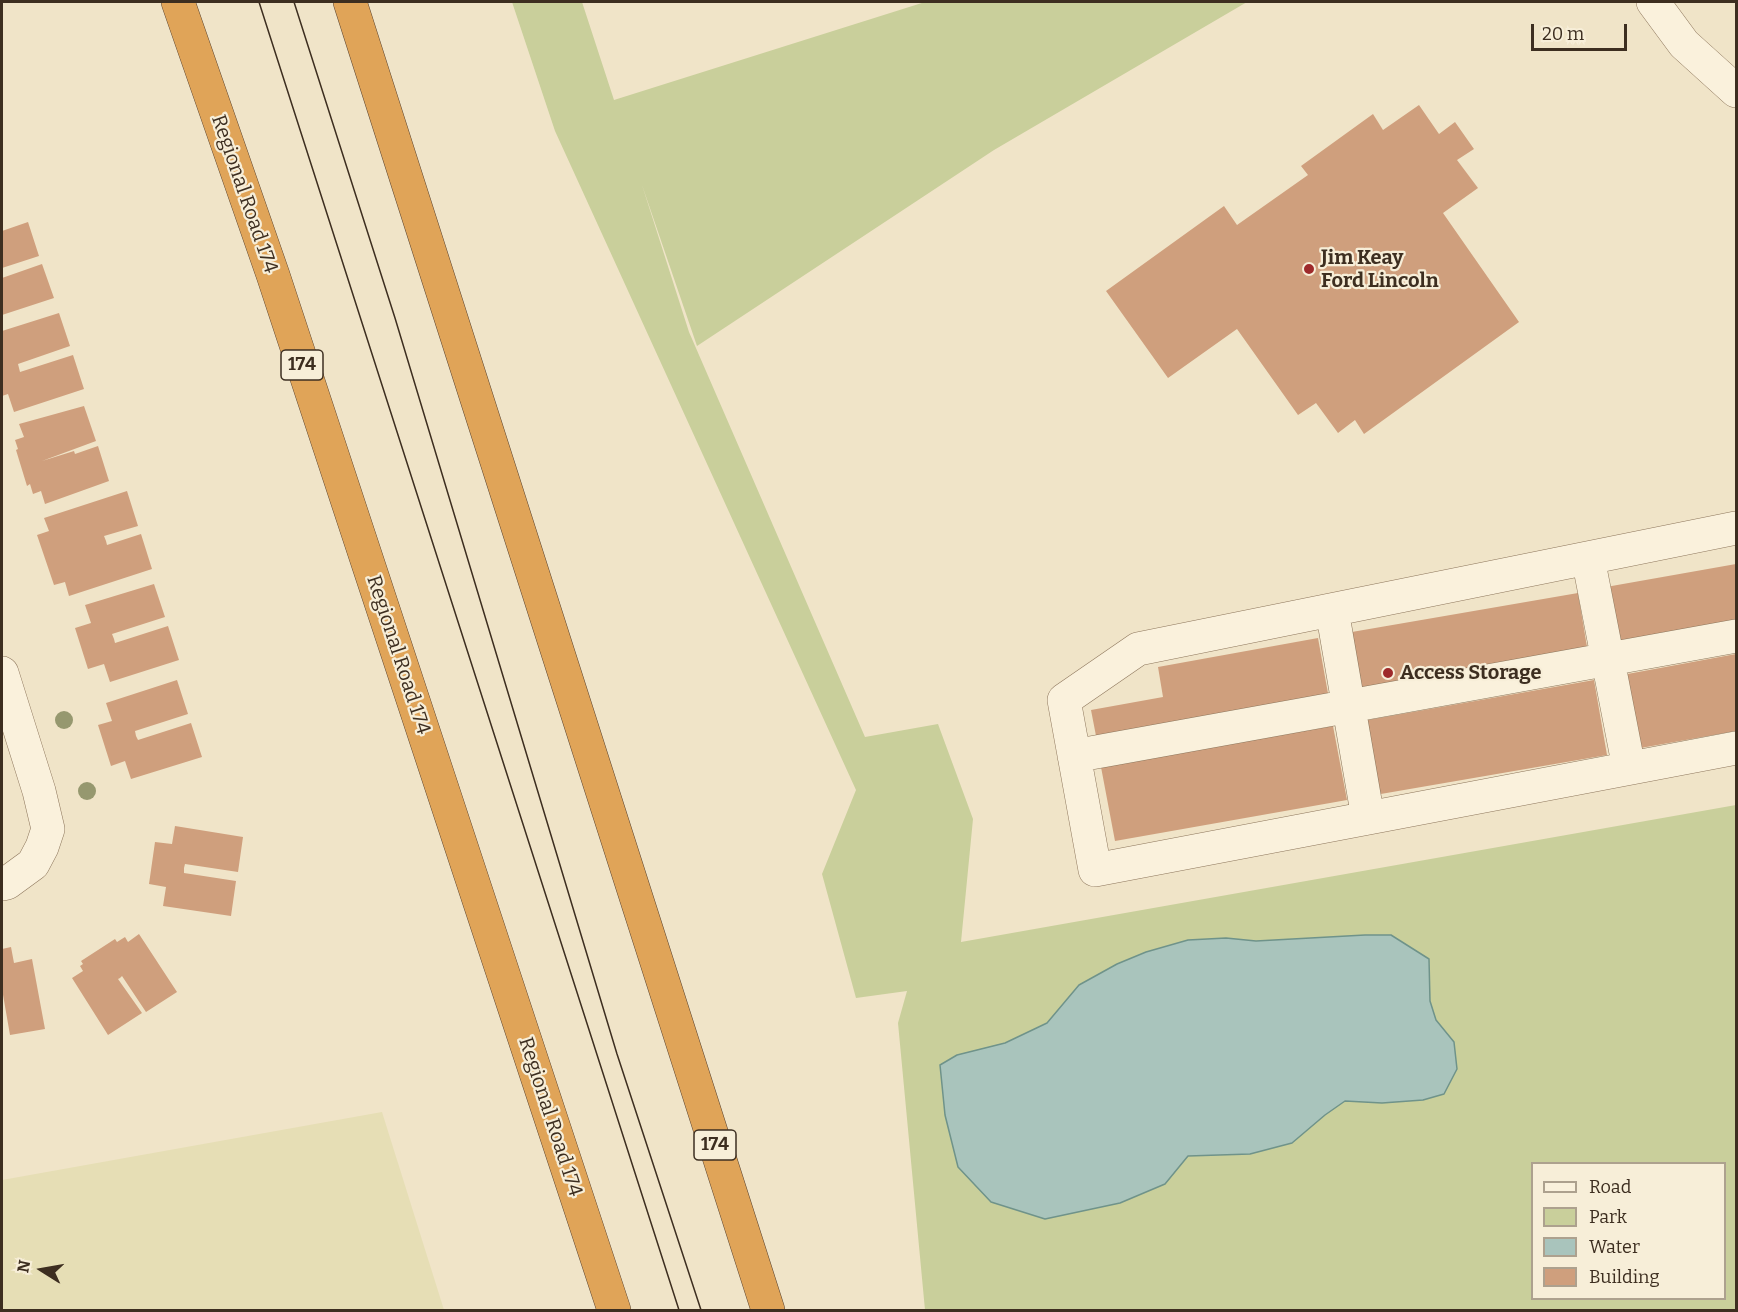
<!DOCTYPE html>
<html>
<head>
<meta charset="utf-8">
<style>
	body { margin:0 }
	#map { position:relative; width:1738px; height:1312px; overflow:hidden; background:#f0e4c8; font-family:Bitter,serif }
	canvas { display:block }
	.frame { position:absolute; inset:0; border:3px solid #3d2e20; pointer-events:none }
	.legend { position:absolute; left:1531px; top:1162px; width:195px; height:138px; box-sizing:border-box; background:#f7eed8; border:2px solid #ada18e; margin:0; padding:8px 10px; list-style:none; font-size:18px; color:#3d2e20 }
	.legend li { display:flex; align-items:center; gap:12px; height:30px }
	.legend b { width:30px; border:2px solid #ada18e }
	.north { position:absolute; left:12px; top:1240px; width:60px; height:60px; -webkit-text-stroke:4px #f7eed8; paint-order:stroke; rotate:281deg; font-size:16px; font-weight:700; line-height:24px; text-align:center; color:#3d2e20 }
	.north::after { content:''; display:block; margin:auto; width:21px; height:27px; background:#3d2e20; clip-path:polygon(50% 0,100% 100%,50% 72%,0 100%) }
	.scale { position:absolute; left:1531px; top:24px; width:96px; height:27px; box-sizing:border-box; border:3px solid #3d2e20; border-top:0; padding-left:8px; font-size:18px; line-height:21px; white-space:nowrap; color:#3d2e20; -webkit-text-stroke:4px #f7eed8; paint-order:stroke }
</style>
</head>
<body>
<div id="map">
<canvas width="1738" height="1312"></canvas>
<div class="frame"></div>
<ul class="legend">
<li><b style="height:8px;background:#faf1dc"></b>Road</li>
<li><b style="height:16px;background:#c9cf9b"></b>Park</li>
<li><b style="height:16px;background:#a9c4bc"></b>Water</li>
<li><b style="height:16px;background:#cf9f7d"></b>Building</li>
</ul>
<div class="north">N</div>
<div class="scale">20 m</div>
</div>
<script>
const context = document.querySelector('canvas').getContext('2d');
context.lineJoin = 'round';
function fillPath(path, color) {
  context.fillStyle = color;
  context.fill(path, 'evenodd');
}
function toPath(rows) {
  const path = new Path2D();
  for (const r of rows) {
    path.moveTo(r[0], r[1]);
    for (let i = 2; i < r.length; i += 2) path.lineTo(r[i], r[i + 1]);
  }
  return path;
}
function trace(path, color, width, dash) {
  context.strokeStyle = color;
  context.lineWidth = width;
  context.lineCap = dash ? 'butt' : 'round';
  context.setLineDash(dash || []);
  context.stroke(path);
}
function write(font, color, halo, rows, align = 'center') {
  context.font = font + ' Bitter,serif';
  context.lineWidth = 4.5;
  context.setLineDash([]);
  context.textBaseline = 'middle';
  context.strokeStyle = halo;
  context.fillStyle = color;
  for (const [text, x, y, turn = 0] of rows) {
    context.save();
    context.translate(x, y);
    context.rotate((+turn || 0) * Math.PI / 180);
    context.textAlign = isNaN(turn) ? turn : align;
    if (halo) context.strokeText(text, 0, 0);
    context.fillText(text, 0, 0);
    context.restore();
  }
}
fillPath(toPath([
	[382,1112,444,1310,2,1310,2,1180]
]), '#e6deb5');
fillPath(toPath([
	[512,2,582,2,614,100,925,2,1247,2,994,150,697,346,642,185,689,332,865,737,938,724,973,819,961,942,1736,805,1736,1310,925,1310,898,1023,907,991,856,998,822,874,856,790,555,131],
	[1532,1164,1724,1164,1724,1298,1532,1298]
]), '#c9cf9b');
const water = toPath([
	[1365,935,1391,935,1429,959,1430,1001,1436,1020,1454,1042,1457,1069,1444,1094,1423,1100,1382,1103,1345,1101,1325,1115,1292,1143,1250,1154,1188,1156,1165,1184,1120,1203,1045,1219,991,1202,958,1167,945,1115,940,1065,957,1055,1005,1043,1047,1023,1079,985,1117,964,1146,952,1188,940,1226,938,1256,941,1365,935]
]);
fillPath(water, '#a9c4bc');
trace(water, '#6f938a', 1.5);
fillPath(toPath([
	[1419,105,1439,134,1455,122,1474,149,1457,160,1478,188,1443,213,1519,322,1364,434,1355,420,1338,433,1316,403,1298,415,1237,329,1168,378,1106,291,1224,206,1237,225,1308,175,1301,166,1373,114,1383,130],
	[28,222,39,256,2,268,2,231],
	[42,264,54,298,2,315,2,278],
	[59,313,70,346,18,364,20,372,73,355,84,389,14,412,8,394,2,396,2,331],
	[84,406,96,441,42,461,74,451,75,454,98,446,109,481,45,504,41,491,33,494,30,484,27,486,16,450,18,449,15,440,24,437,19,424],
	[127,491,138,526,104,536,106,541,107,545,141,534,152,569,69,596,65,582,54,585,37,535,49,531,44,518],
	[1736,564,1736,626,1617,648,1606,587],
	[154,584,165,617,112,634,114,639,115,643,168,626,179,660,110,682,104,664,88,669,75,628,91,623,85,605],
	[1578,593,1588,653,1357,694,1346,633],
	[1318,638,1329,699,1097,741,1091,710,1163,697,1158,667],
	[1736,654,1736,731,1635,749,1622,675],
	[177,680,188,714,135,731,136,736,138,740,191,723,202,757,131,779,125,761,111,766,98,725,112,721,106,703],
	[1594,680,1607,755,1375,795,1362,721],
	[1333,726,1347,800,1115,841,1101,767],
	[175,826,243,837,238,872,185,864,184,868,184,873,236,881,231,916,163,906,166,887,149,884,155,842,172,844],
	[139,934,177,992,146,1012,122,976,120,978,118,979,142,1013,108,1035,72,978,83,971,80,966,83,964,81,961,115,939,117,942,125,937,128,942],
	[11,947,14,963,32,959,45,1029,10,1035,2,989,2,949]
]), '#cf9f7d');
const minor = toPath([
	[1653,2,1684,44,1736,91],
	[1736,528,1138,649,1064,700,1095,870,1736,748],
	[1588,558,1629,768],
	[1332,610,1368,818],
	[2,673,39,791,48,829,42,847,33,864,7,883,2,884],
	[1074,756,1736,636]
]);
const highway = toPath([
	[178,2,273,275,614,1310],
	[350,2,768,1310]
]);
trace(minor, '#8d765c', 34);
trace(highway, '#5b4430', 34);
trace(minor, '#faf1dc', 33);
trace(highway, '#e0a458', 33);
trace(toPath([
	[259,2,679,1310],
	[294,2,395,318,617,1054,701,1310]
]), '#3d2e20', 1.5);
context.fillStyle = '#96986f';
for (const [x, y] of [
	[64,720],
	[87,791]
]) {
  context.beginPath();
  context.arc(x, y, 9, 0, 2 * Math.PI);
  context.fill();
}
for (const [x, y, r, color] of [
	[1309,269,6,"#9e2a2b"],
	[1388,673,6,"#9e2a2b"]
]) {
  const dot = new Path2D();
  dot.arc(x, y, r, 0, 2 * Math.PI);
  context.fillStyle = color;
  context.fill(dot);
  trace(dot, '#f7eed8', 2);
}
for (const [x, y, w] of [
	[302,365,42],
	[715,1145,42]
]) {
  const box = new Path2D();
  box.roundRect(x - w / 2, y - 15, w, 30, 4.5);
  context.fillStyle = '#f7eed8';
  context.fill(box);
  trace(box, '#3d2e20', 1.5);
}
write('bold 18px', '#3d2e20', null, [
	["174",302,365],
	["174",715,1145]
]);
write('20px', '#3d2e20', '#f7eed8', [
	["Regional Road 174",244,194,71],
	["Regional Road 174",398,655,72],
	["Regional Road 174",550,1117,72]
]);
write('bold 20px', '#3d2e20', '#f7eed8', [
	["Jim Keay",1321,258],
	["Ford Lincoln",1321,281],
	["Access Storage",1400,673]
], 'left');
</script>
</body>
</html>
